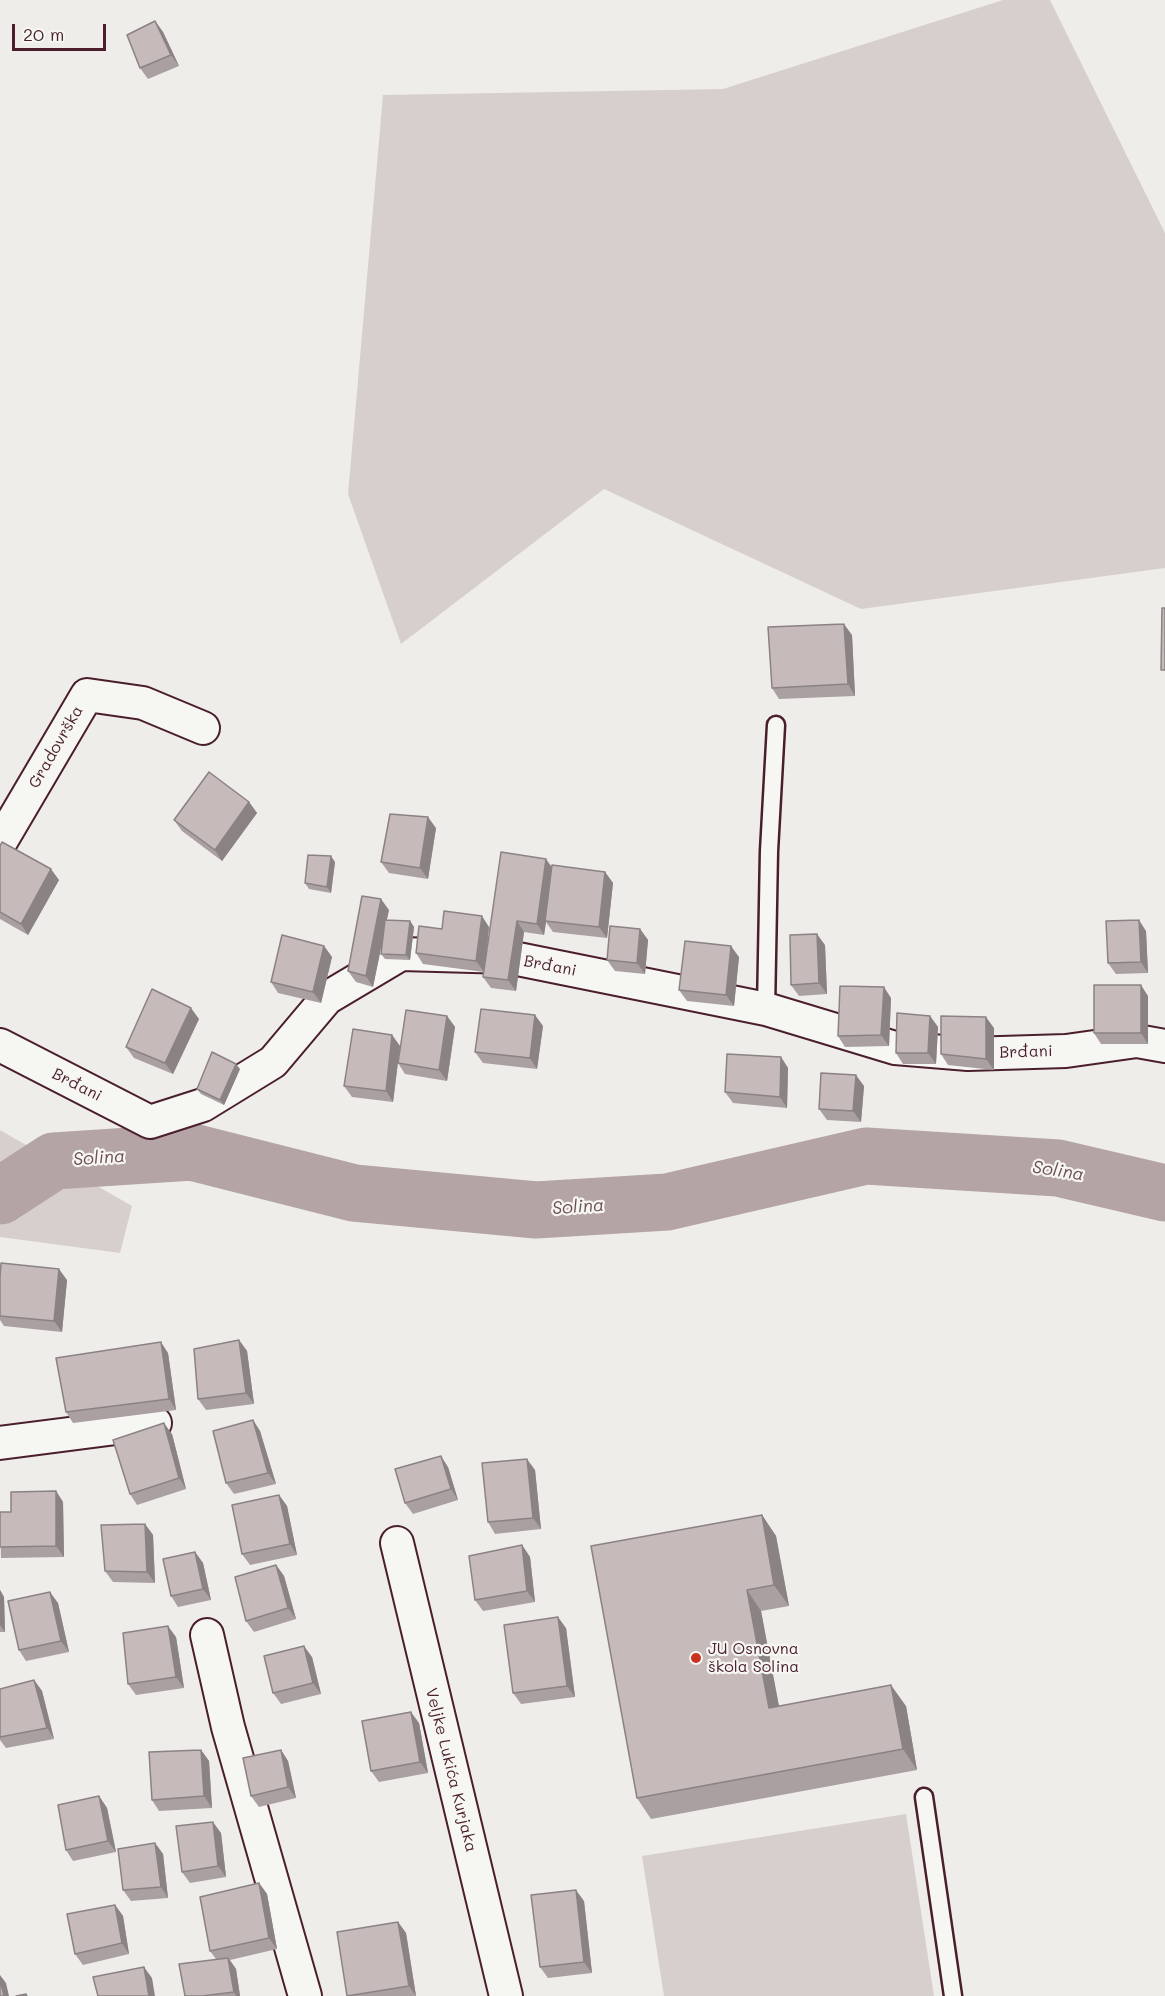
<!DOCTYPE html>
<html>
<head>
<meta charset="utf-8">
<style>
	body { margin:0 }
	#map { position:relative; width:1165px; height:1996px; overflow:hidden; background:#efedea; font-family:Mali,sans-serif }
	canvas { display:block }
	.scale { position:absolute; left:12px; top:24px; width:94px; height:27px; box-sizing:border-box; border:3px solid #4a1f2b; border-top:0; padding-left:8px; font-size:18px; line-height:21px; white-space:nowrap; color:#4a1f2b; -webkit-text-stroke:4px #f6f6f2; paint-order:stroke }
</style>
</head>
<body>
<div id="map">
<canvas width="1165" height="1996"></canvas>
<div class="scale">20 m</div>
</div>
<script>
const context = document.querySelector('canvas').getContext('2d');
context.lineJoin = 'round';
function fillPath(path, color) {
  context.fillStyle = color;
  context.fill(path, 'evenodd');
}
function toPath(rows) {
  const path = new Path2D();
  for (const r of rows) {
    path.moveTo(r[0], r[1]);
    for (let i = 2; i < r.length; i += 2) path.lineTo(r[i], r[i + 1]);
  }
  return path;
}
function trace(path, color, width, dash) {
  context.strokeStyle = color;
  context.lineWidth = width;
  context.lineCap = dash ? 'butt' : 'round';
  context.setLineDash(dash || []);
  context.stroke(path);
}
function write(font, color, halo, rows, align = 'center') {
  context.font = font + ' Mali,sans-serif';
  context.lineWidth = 4.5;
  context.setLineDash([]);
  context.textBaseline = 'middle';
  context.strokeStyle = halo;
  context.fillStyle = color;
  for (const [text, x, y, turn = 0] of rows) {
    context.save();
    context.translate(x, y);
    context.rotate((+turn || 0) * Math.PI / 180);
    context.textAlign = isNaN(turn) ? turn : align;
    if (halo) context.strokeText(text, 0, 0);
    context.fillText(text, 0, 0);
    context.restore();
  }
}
fillPath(toPath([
	[1003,0,1050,0,1165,233,1165,568,861,609,604,489,401,644,348,494,383,95,723,89],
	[0,1130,132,1206,120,1253,0,1237],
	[906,1814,934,1996,664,1996,642,1856]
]), '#d7cfce');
trace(toPath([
	[0,1196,54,1161,192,1152,354,1193,536,1210,667,1202,866,1156,1058,1168,1165,1193]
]), '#b4a4a5', 57);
const service = toPath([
	[766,1009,769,851,776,725],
	[924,1797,953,1996]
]);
const minor = toPath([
	[0,843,87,695,143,703,203,728],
	[0,1045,150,1122,203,1105,273,1062,327,998,401,954,508,957,766,1009,895,1048,968,1054,1066,1051,1137,1041,1165,1046],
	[0,1443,155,1423],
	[397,1543,506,1996],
	[207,1635,228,1727,305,1996]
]);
trace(service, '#4a1f2b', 21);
trace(minor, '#4a1f2b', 36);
trace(service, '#f6f6f2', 16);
trace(minor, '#f6f6f2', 32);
fillPath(toPath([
	[155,21,163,32,179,66,148,79,140,68],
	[852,635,855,696,779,699,772,688],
	[249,802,257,813,222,861,182,831,174,820],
	[436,828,428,879,389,873,381,862],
	[0,846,59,880,28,935,0,919],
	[335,862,331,893,309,889,305,883],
	[552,867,605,872,613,883,607,938,553,932,546,922,544,935,524,932,516,991,491,988,483,977,484,972,423,964,416,953,442,929,489,927,485,965],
	[389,910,386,920,410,921,414,927,410,960,385,959,381,954,382,941,373,987,356,982,348,971],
	[640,929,648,940,645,974,615,971,607,960],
	[1146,931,1148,973,1116,974,1108,963],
	[825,945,827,994,799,996,791,985],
	[324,946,332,957,321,1003,278,993,271,982],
	[739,957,734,1006,687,1001,679,990],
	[1148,996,1148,1044,1101,1044,1094,1033],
	[891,998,889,1046,845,1047,838,1036],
	[447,1016,455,1027,447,1081,405,1074,398,1063],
	[930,1016,938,1027,936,1064,903,1064,896,1053],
	[199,1019,173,1074,134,1058,126,1047],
	[543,1026,537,1069,483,1063,475,1052],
	[994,1028,994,1070,948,1065,941,1054],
	[392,1035,400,1046,393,1102,352,1097,344,1086],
	[781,1057,788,1068,787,1108,733,1103,725,1092],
	[240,1069,224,1105,201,1094,197,1089],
	[864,1086,861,1122,827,1120,819,1109],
	[0,1277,67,1280,62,1332,4,1326,0,1320],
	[239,1340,247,1351,254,1404,206,1410,198,1399],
	[168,1353,176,1410,73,1423,66,1412],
	[253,1420,260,1431,276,1484,234,1494,226,1483],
	[172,1434,186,1489,137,1505,130,1494],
	[448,1467,458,1500,413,1514,405,1503],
	[535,1470,541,1529,495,1534,488,1522],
	[56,1491,63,1502,64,1557,1,1558,0,1512,11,1512],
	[279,1495,287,1506,297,1555,250,1565,242,1554],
	[762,1515,776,1536,789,1606,761,1611,779,1706,906,1706,917,1770,651,1819,637,1798],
	[145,1524,153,1535,155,1583,113,1582,105,1571],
	[522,1545,530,1557,535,1602,483,1611,475,1600],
	[195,1552,203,1563,211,1600,178,1607,171,1596],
	[276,1565,284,1576,296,1619,254,1632,246,1621],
	[0,1590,4,1597,5,1632,0,1632],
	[58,1603,69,1652,26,1661,19,1650],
	[566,1628,575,1697,521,1704,513,1693],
	[176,1637,184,1688,136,1695,128,1684],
	[312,1657,321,1694,281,1704,273,1693],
	[34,1680,42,1691,54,1739,6,1748,0,1740,0,1689],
	[419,1723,428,1773,379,1782,371,1771],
	[201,1750,209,1761,212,1808,159,1811,152,1800],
	[281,1750,288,1761,296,1798,259,1807,251,1796],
	[99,1796,107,1808,116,1852,73,1861,66,1850],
	[221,1833,226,1877,190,1883,182,1872],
	[155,1843,163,1854,168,1898,131,1901,123,1890],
	[259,1883,267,1894,277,1949,230,1960,236,1969,240,1996,185,1996,216,1959,210,1951],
	[584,1901,592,1973,548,1978,540,1967],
	[115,1905,123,1916,129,1954,83,1965,75,1954],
	[398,1922,406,1933,416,1996,347,1996]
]), '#aaa0a1');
fillPath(toPath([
	[155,21,163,32,179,66,171,55],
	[844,624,852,635,855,696,848,684],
	[249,802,257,813,222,861,215,850],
	[428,817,436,828,428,879,420,868],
	[331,856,335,862,331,893,327,887],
	[546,859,554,870,545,921,546,922,544,935,537,924],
	[51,869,59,880,28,935,21,924],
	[605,872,613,883,607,938,599,927],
	[381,899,389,910,373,987,366,976],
	[482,916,489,927,484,972,476,961],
	[1139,920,1146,931,1148,973,1141,962],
	[410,921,414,927,410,960,406,955],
	[517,921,524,932,516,991,508,980],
	[640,929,648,940,645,974,637,963],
	[817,934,825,945,827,994,819,983],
	[324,946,332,957,321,1003,313,992],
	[731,946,739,957,734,1006,726,995],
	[1141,985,1148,996,1148,1044,1141,1033],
	[884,987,891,998,889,1046,881,1035],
	[191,1008,199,1019,173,1074,165,1063],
	[535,1015,543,1026,537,1069,530,1058],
	[447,1016,455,1027,447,1081,439,1070],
	[930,1016,938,1027,936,1064,928,1053],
	[986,1017,994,1028,994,1070,986,1059],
	[392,1035,400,1046,393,1102,386,1091],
	[781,1057,788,1068,787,1108,780,1097],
	[236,1064,240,1069,224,1105,220,1100],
	[856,1075,864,1086,861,1122,853,1111],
	[59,1269,67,1280,62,1332,54,1321],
	[239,1340,247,1351,254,1404,246,1393],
	[161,1342,168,1353,176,1410,169,1399],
	[253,1420,260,1431,276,1484,268,1473],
	[164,1423,172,1434,186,1489,179,1478],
	[441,1456,448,1467,458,1500,451,1489],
	[527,1459,535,1470,541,1529,533,1518],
	[56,1491,63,1502,64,1557,56,1546],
	[279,1495,287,1506,297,1555,290,1544],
	[762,1515,776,1536,789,1606,774,1585],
	[145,1524,153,1535,155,1583,147,1572],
	[522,1545,530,1557,535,1602,527,1591],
	[195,1552,203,1563,211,1600,203,1589],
	[276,1565,284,1576,296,1619,288,1608],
	[0,1590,4,1597,5,1632,0,1625],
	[747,1590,761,1611,783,1728,769,1708],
	[50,1592,58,1603,69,1652,61,1641],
	[558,1617,566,1628,575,1697,567,1686],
	[168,1626,176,1637,184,1688,176,1677],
	[304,1646,312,1657,321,1694,313,1683],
	[34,1680,42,1691,54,1739,47,1728],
	[891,1685,906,1706,917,1770,903,1749],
	[411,1712,419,1723,428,1773,420,1762],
	[201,1750,209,1761,212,1808,204,1796],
	[281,1750,288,1761,296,1798,288,1787],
	[99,1796,107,1808,116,1852,108,1841],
	[213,1822,221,1833,226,1877,218,1866],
	[155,1843,163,1854,168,1898,161,1887],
	[259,1883,267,1894,277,1949,269,1938],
	[576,1890,584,1901,592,1973,584,1962],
	[115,1905,123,1916,129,1954,122,1943],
	[398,1922,406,1933,416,1996,409,1986],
	[228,1958,236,1969,240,1996,236,1996,234,1992],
	[144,1967,152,1978,155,1996,149,1996],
	[0,1975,6,1983,9,1996,4,1996,0,1980]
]), '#8b8283');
const building = toPath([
	[155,21,171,55,140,68,127,35,155,21],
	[1162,608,1165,608,1165,670,1161,670,1162,608],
	[844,624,848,684,772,688,768,627,844,624],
	[209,772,249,802,215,850,174,820,209,772],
	[390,814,428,817,420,868,381,862,390,814],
	[2,842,51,869,21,924,0,912,0,846,2,842],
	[501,852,546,859,537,924,517,921,508,980,483,977,501,852],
	[308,855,331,856,327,887,305,883,308,855],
	[552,865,605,872,599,927,545,921,552,865],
	[362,896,381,899,366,976,348,971,362,896],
	[444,911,482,916,476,961,416,953,419,926,442,929,444,911],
	[385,920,410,921,406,955,381,954,385,920],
	[1139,920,1141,962,1108,963,1106,921,1139,920],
	[610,926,640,929,637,963,607,960,610,926],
	[817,934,819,983,791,985,790,935,817,934],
	[282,935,324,946,313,992,271,982,282,935],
	[685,941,731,946,726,995,679,990,685,941],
	[1094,985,1141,985,1141,1033,1094,1033,1094,985],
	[840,986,884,987,881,1035,838,1036,840,986],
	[152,989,191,1008,165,1063,126,1047,152,989],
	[481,1009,535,1015,530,1058,475,1052,481,1009],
	[406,1010,447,1016,439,1070,398,1063,406,1010],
	[897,1013,930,1016,928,1053,896,1053,897,1013],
	[941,1016,986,1017,986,1059,941,1054,941,1016],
	[353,1029,392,1035,386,1091,344,1086,353,1029],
	[212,1052,236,1064,220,1100,197,1089,212,1052],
	[727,1054,781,1057,780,1097,725,1092,727,1054],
	[821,1073,856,1075,853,1111,819,1109,821,1073],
	[1,1263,59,1269,54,1321,0,1316,0,1277,1,1263],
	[239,1340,246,1393,198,1399,194,1349,239,1340],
	[161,1342,169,1399,66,1412,56,1358,161,1342],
	[253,1420,268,1473,226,1483,213,1431,253,1420],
	[164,1423,179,1478,130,1494,113,1440,164,1423],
	[441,1456,451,1489,405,1503,395,1469,441,1456],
	[527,1459,533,1518,488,1522,482,1463,527,1459],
	[56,1491,56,1546,0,1547,0,1512,11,1512,11,1492,56,1491],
	[279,1495,290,1544,242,1554,232,1505,279,1495],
	[762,1515,774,1585,747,1590,769,1708,891,1685,903,1749,637,1798,591,1546,762,1515],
	[145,1524,147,1572,105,1571,101,1525,145,1524],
	[522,1545,527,1591,475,1600,469,1556,522,1545],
	[195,1552,203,1589,171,1596,163,1559,195,1552],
	[276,1565,288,1608,246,1621,235,1577,276,1565],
	[50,1592,61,1641,19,1650,8,1601,50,1592],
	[558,1617,567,1686,513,1693,504,1625,558,1617],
	[168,1626,176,1677,128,1684,123,1633,168,1626],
	[304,1646,313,1683,273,1693,264,1656,304,1646],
	[34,1680,47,1728,0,1737,0,1689,34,1680],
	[411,1712,420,1762,371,1771,362,1721,411,1712],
	[201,1750,204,1796,152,1800,149,1752,201,1750],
	[281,1750,288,1787,251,1796,243,1758,281,1750],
	[99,1796,108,1841,66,1850,58,1805,99,1796],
	[213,1822,218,1866,182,1872,176,1826,213,1822],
	[155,1843,161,1887,123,1890,118,1849,155,1843],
	[259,1883,269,1938,210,1951,200,1897,259,1883],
	[576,1890,584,1962,540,1967,531,1895,576,1890],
	[115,1905,122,1943,75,1954,67,1914,115,1905],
	[398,1922,409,1986,347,1996,337,1932,398,1922],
	[228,1958,234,1992,202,1996,185,1996,179,1964,228,1958],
	[144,1967,149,1996,98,1996,93,1977,144,1967],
	[0,1980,4,1996,0,1996,0,1980],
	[26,1994,27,1996,16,1996,26,1994]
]);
fillPath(building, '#c6babb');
trace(building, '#8b8283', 1.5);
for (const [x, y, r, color] of [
	[696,1658,6,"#c8321e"]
]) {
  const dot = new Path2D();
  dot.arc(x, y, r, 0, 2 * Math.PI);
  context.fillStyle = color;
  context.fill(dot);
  trace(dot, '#f6f6f2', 2);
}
write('16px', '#4a1f2b', '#f6f6f2', [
	["Gradovrška",56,747,-60],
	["Brđani",550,966,11],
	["Brđani",1026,1052,-2],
	["Brđani",77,1085,27],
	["Veljke Lukića Kurjaka",451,1770,76]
]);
write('16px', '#4a1f2b', '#f6f6f2', [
	["JU Osnovna",708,1649],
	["škola Solina",708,1667]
], 'left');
write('italic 18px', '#6f4e56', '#f6f6f2', [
	["Solina",99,1158,-4],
	["Solina",1058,1171,9],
	["Solina",578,1207,-4]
]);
</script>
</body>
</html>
